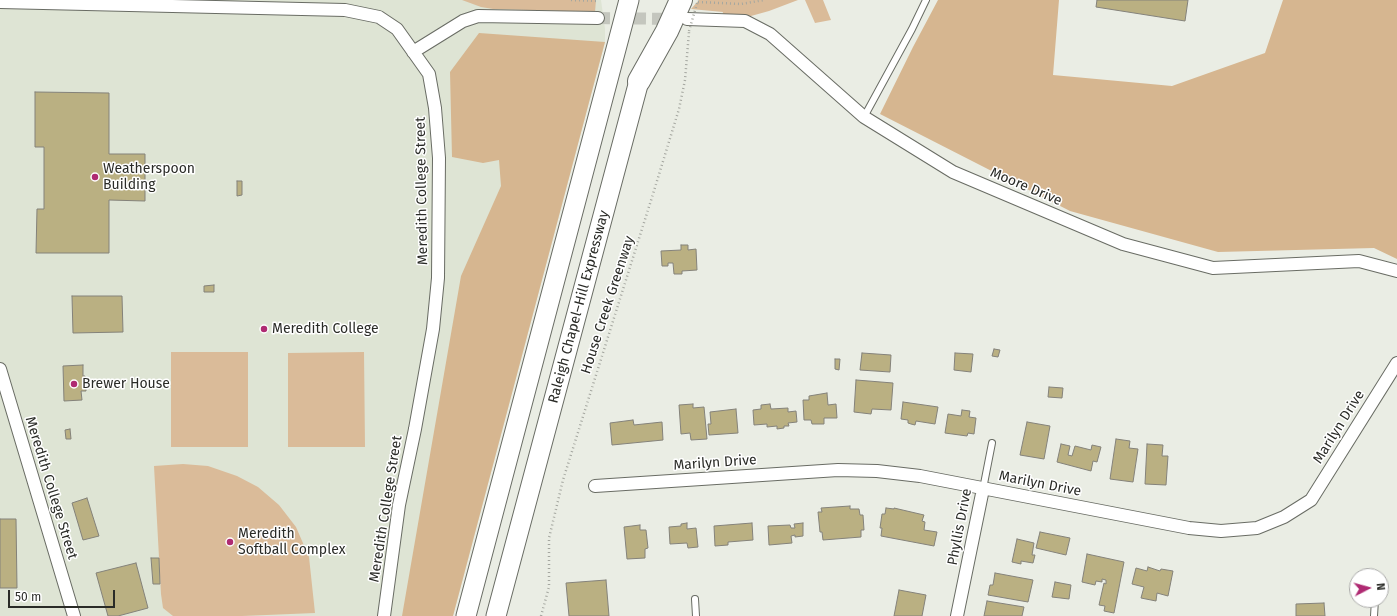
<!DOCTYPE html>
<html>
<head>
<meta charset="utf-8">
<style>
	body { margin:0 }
	#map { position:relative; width:1397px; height:616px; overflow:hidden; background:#eaede4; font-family:"Fira Sans",sans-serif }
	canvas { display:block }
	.north { position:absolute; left:1349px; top:568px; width:40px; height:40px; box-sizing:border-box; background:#fff; border:1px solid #aaaaa9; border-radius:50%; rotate:84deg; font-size:11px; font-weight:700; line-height:16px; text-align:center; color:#2a2b27 }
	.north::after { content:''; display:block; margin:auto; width:14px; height:18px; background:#af2a72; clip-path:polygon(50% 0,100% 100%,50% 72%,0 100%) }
	.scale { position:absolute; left:8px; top:590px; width:107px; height:18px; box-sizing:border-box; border:2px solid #2a2b27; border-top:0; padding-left:5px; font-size:12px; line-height:14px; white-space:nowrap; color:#2a2b27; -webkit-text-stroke:3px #fff; paint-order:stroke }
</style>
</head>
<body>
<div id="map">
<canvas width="1397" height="616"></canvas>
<div class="north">N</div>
<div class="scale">50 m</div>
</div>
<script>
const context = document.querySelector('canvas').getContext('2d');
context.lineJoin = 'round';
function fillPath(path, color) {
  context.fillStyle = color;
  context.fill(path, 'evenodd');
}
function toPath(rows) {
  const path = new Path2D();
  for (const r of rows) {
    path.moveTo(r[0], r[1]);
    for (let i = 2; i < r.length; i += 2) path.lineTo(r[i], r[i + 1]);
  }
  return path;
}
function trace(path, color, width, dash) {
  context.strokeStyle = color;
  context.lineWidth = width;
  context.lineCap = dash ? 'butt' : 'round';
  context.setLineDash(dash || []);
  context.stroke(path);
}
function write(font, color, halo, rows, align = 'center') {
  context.font = font + ' "Fira Sans",sans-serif';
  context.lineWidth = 3;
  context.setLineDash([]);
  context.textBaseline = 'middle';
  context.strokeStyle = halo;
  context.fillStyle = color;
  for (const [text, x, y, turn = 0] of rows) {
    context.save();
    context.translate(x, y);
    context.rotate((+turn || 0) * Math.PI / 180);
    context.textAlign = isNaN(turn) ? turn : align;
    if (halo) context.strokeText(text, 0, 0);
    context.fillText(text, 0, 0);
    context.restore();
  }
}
fillPath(toPath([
	[0,0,601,0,605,29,605,42,453,616,0,616]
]), '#dee4d4');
fillPath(toPath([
	[462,0,596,0,595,12,493,9,481,7],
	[699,0,798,0,769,11,751,16,722,16,723,12,691,9],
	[805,0,823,0,831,20,815,23],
	[171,352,248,352,248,447,171,447],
	[364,352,365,447,288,447,288,353],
	[183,464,208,466,237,476,258,487,279,505,296,527,309,557,315,613,242,616,173,616,163,608,161,594,154,466]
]), '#dabb99');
fillPath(toPath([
	[938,0,1059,0,1053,75,1172,86,1265,53,1283,0,1397,0,1397,259,1374,248,1218,252,1070,211,880,114,913,47],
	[479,33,605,42,453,616,402,616,461,276,501,186,499,160,483,163,452,157,450,72]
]), '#d6b690');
const building = toPath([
	[1097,0,1188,0,1185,21,1096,7,1097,0],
	[35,92,109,93,109,154,145,154,145,201,109,200,109,253,36,253,37,209,44,209,44,147,35,147,35,92],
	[237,181,242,181,242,195,237,196,237,181],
	[681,245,688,245,688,250,696,249,697,270,682,271,682,274,674,274,673,263,668,263,668,266,662,266,661,251,681,250,681,245],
	[214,285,214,292,204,292,204,286,214,285],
	[72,296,122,296,123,332,73,333,72,296],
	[994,349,1000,350,998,357,992,356,994,349],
	[862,353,891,355,890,372,860,370,862,353],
	[955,353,973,354,971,372,954,370,955,353],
	[835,359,840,359,839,370,835,369,835,359],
	[83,365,83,376,85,376,86,391,81,391,82,400,64,401,63,366,83,365],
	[856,380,893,383,891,410,872,409,871,414,854,412,856,380],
	[1049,387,1063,388,1062,398,1048,397,1049,387],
	[827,393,828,405,836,404,837,418,824,418,824,424,812,424,811,420,804,420,803,400,809,400,809,396,827,393],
	[903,402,938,407,935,424,916,421,915,425,911,424,908,423,908,420,901,419,903,402],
	[693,404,693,408,704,407,707,439,691,440,690,433,681,434,679,405,693,404],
	[770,404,771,409,788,408,788,412,796,411,797,422,788,423,789,426,784,426,784,428,777,429,777,426,767,427,767,424,754,425,753,410,761,409,761,405,770,404],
	[736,409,738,433,709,435,708,424,711,424,710,412,736,409],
	[962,410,970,411,969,417,976,418,974,434,968,433,967,436,945,433,948,414,961,416,962,410],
	[633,420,634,425,662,422,663,440,612,445,610,423,633,420],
	[1027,422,1050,426,1044,459,1020,455,1027,422],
	[70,429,71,439,66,439,65,430,70,429],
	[1116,439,1130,441,1129,448,1138,449,1133,482,1110,479,1116,439],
	[1061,444,1070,446,1068,455,1072,456,1075,446,1091,450,1092,445,1101,447,1097,462,1093,461,1091,471,1057,462,1061,444],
	[1147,444,1163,445,1162,456,1168,456,1166,485,1145,484,1147,444],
	[87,498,99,536,83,540,72,503,87,498],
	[850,506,850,509,859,509,860,515,863,515,864,530,861,530,861,537,823,540,822,532,820,532,818,512,822,512,821,508,850,506],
	[886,508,894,509,894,508,924,515,922,521,925,522,924,530,937,532,934,546,881,536,882,528,880,528,882,514,885,514,886,508],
	[0,519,16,519,17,588,0,588,0,519],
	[687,523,687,529,696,528,698,547,688,548,687,543,670,544,669,527,681,526,681,524,687,523],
	[752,523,753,540,728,542,728,545,715,546,714,526,752,523],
	[803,523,803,536,795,537,795,535,791,536,792,543,769,545,768,526,790,525,791,528,795,528,794,524,803,523],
	[640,525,640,530,646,530,648,548,645,549,645,558,627,559,624,527,640,525],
	[1040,532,1070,538,1066,555,1036,548,1040,532],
	[1017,539,1034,543,1032,555,1035,555,1033,563,1021,561,1021,564,1012,562,1017,539],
	[1087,554,1124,562,1114,613,1104,611,1105,606,1099,605,1104,583,1106,584,1106,580,1102,579,1102,582,1096,581,1095,585,1082,582,1087,554],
	[151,558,159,558,160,584,153,584,151,558],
	[136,563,148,608,118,616,108,616,96,573,136,563],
	[1148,567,1160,571,1161,569,1173,571,1168,596,1157,593,1156,601,1141,598,1144,587,1132,584,1136,568,1147,571,1148,567],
	[995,573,1033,580,1028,602,988,595,990,585,993,585,995,573],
	[606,580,609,616,569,616,566,583,606,580],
	[1055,582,1071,585,1069,599,1052,597,1055,582],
	[899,590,926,595,922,616,894,616,899,590],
	[987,601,1024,607,1022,616,984,616,987,601],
	[1324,603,1325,616,1296,616,1296,604,1324,603]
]);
fillPath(building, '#bab082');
trace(building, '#84827a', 1);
trace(toPath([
	[598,18,677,19]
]), '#c4c6be', 12, [12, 6]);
const lane = toPath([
	[864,117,912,29,926,0],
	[983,489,992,443],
	[695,599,696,616],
	[1374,616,1375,600]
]);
const street = toPath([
	[0,2,345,10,379,17,397,29,429,74,435,108,439,158,438,278,433,329,415,429,399,505,384,616],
	[687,19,745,21,770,34,864,117,953,172,1123,244,1213,268,1359,261,1397,271],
	[413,52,463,21,478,16,598,18],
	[0,369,74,616],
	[595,486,838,470,877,471,920,476,1189,528,1221,531,1257,528,1284,517,1311,500,1397,363],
	[957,616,983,489]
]);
const primary = toPath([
	[466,616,629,0],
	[496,616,639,81]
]);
const highway = toPath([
	[639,81,667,31,681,0]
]);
trace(lane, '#696c64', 8);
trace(street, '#696c64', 14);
trace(primary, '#696c64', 21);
trace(highway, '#696c64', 24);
trace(toPath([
	[571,0,599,1],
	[698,2,741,4,764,0],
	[541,616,549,587,549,538,563,480,653,194,679,109,685,80,689,32]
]), '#a5a7a0', 2.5, [1, 3]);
trace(lane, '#fff', 6);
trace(street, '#fff', 12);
trace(primary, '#fff', 19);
trace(highway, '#fff', 22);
trace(toPath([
	[689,31,698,0]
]), '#a5a7a0', 2.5, [1, 3]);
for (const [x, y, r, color] of [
	[95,177,4,"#af2a72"],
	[264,329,4,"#af2a72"],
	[74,384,4,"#af2a72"],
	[230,542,4,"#af2a72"]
]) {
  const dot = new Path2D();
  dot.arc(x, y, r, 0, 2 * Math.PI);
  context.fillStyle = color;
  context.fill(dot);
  trace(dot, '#fff', 1.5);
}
write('14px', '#2a2b27', '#fff', [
	["Weatherspoon",103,169],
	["Building",103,185],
	["Meredith College",272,329],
	["Brewer House",82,384],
	["Meredith",238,534],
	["Softball Complex",238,550]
], 'left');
write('14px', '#2a2b27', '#fff', [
	["Moore Drive",1026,187,23],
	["Meredith College Street",422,191,-91],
	["House Creek Greenway",608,305,-72],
	["Raleigh Chapel–Hill Expressway",579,307,-75],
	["Marilyn Drive",1339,427,-58],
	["Marilyn Drive",715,463,-4],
	["Marilyn Drive",1040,484,11],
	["Meredith College Street",51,488,73],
	["Meredith College Street",386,509,-81],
	["Phyllis Drive",960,527,-79]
]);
</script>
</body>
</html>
